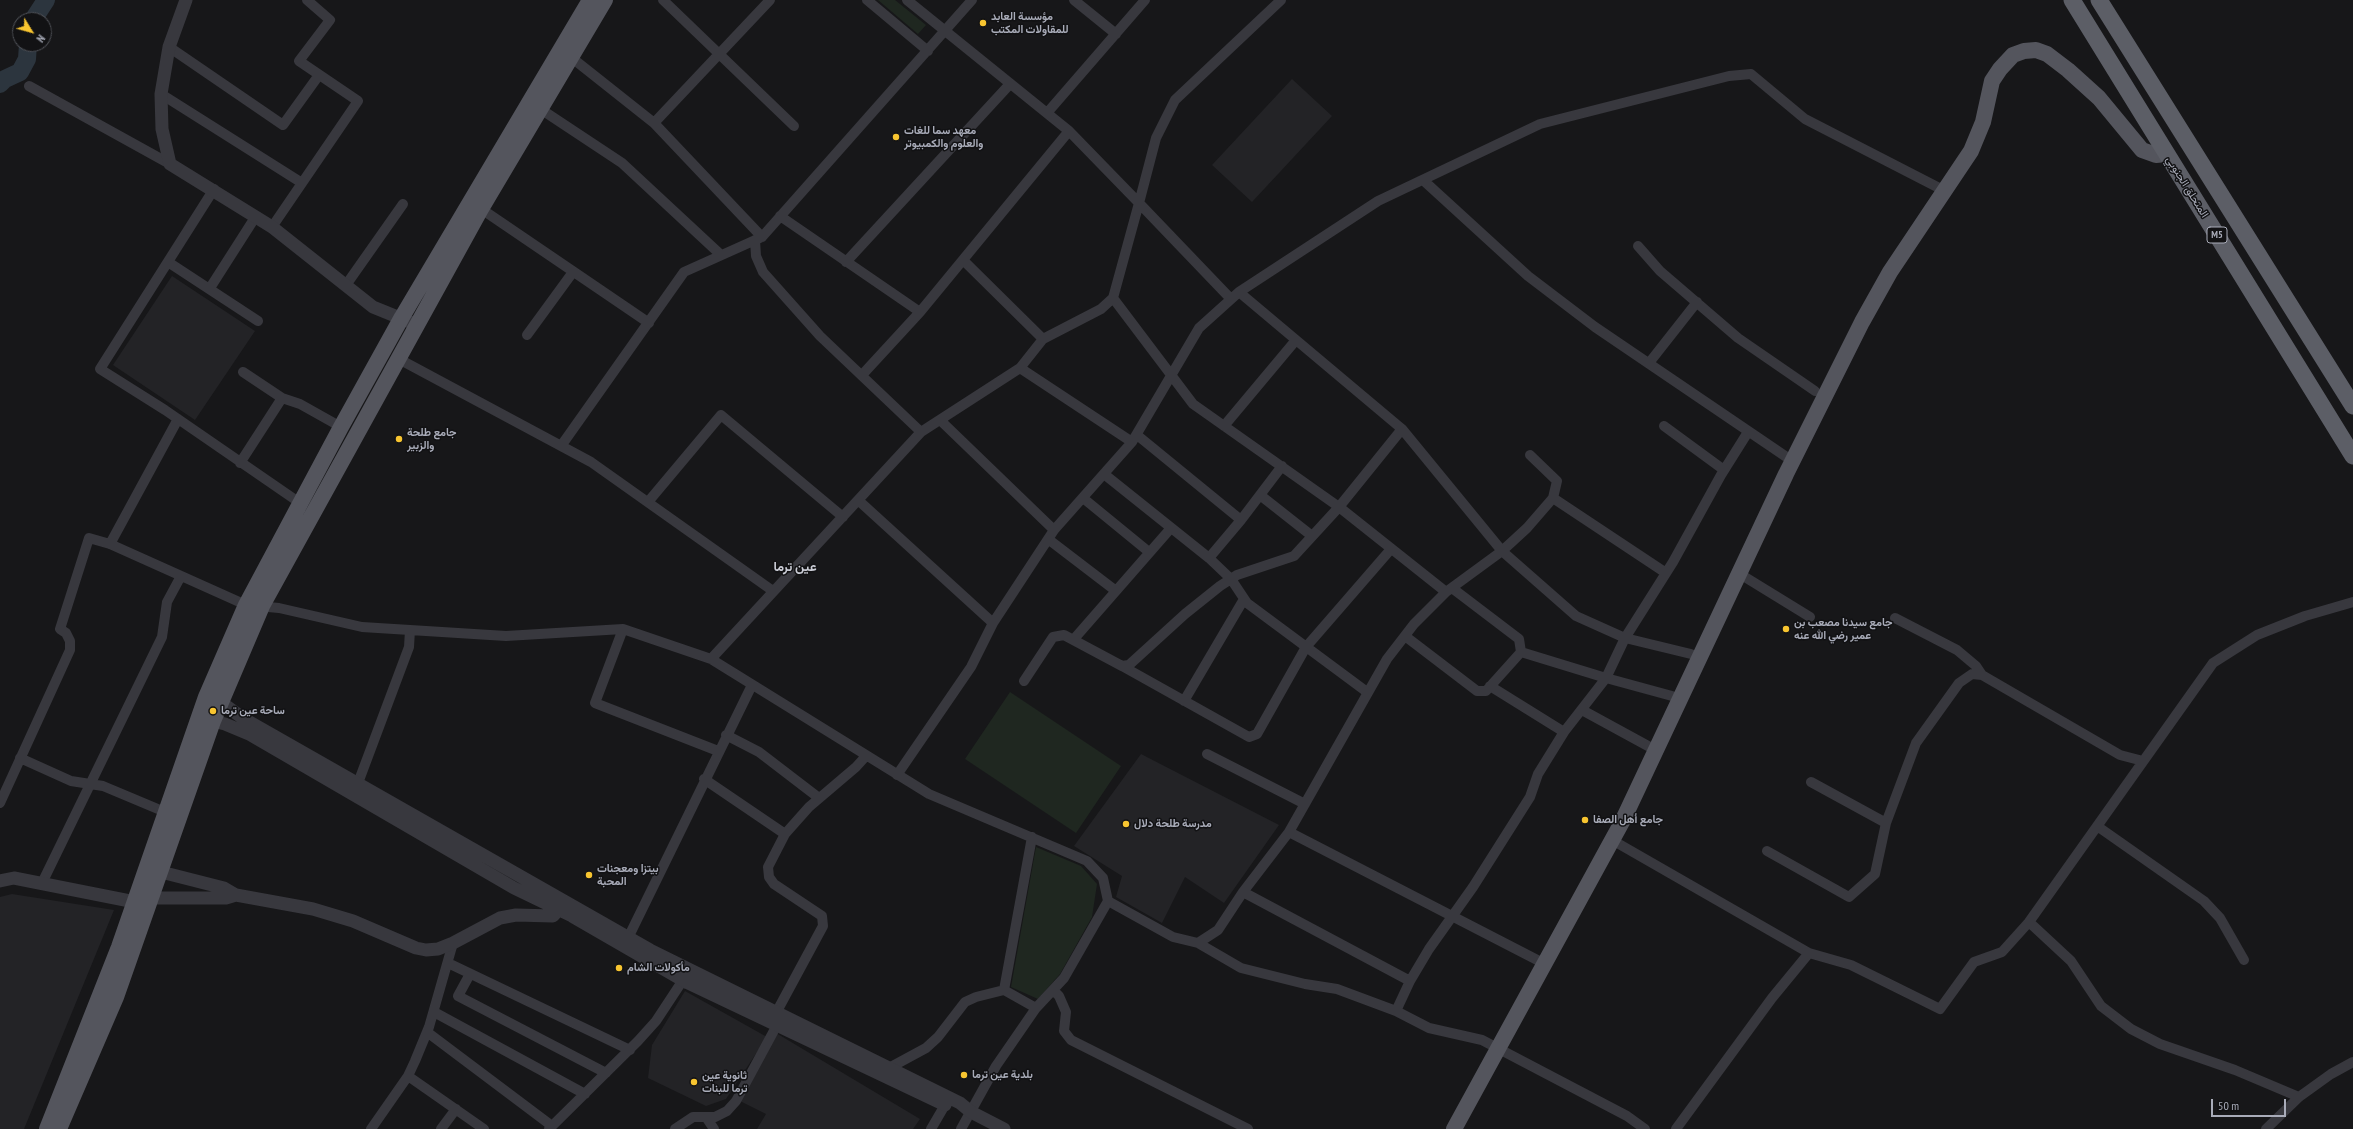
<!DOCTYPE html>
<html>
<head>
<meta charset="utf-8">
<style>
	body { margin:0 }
	#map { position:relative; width:2353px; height:1129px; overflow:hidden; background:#171719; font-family:"PT Sans Narrow",sans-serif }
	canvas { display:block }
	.north { position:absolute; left:12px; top:12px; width:40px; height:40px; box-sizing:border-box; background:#121214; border:1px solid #4e5056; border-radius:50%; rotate:127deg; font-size:11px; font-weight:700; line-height:16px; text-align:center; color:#a9acb9 }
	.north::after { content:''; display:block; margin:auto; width:14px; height:18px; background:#f8c530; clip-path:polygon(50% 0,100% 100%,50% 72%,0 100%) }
	.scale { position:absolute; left:2211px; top:1099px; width:75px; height:18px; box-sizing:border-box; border:2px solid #a9acb9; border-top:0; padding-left:5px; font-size:12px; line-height:14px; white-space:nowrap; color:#a9acb9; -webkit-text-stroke:3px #121214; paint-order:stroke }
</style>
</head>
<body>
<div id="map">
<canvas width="2353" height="1129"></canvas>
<div class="north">N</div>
<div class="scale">50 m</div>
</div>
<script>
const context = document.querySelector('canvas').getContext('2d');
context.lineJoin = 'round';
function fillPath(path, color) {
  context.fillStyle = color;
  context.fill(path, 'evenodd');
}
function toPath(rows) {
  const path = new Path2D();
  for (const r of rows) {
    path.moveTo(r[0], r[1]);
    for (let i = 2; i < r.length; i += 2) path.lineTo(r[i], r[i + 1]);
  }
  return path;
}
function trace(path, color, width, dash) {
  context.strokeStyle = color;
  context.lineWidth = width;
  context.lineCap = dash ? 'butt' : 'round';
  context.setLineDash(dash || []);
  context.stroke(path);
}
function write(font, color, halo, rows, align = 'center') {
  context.font = font + ' "PT Sans Narrow",Vazirmatn,sans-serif';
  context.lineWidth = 3;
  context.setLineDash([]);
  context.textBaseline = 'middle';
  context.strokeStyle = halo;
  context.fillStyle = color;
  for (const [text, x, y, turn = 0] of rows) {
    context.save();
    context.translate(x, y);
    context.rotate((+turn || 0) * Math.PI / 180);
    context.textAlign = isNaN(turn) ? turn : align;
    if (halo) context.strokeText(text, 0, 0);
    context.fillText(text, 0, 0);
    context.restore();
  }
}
fillPath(toPath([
	[1292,79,1332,116,1252,202,1212,165],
	[172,276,255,331,195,420,113,365],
	[1141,754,1279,825,1224,903,1185,877,1162,923,1116,897,1122,876,1074,846],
	[12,894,114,910,24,1129,0,1129,0,897],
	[685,991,767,1037,726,1099,706,1106,648,1078,652,1045],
	[776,1033,920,1119,913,1129,757,1129,766,1114,738,1100]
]), '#232326');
fillPath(toPath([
	[878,0,895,0,926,25,918,34],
	[1010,692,1121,766,1076,833,965,759],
	[1036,847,1081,866,1097,884,1092,917,1060,974,1038,999,1011,987]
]), '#1f2720');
trace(toPath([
	[33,20,46,0],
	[0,84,5,79,20,72,27,59,28,44]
]), '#2c353e', 18);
trace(toPath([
	[663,0,794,126],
	[867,0,928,51],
	[907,0,1069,131,1139,203,1113,298,1193,404,1339,507,1402,429],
	[1074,0,1116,34],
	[169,47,283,125,319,75],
	[567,54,654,123,762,237],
	[29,86,170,164],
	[161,94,302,183],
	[542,110,622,163,721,255],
	[1047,113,1145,0],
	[654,123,770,0],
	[1423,180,1528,276,1595,327,1785,456],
	[214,189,100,369,165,410,300,503],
	[477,206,649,323],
	[780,216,920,312],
	[272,227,358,101,299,61,330,20,307,0],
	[755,240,756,256,763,272,820,336,921,432],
	[1638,246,1660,271,1738,338,1815,391],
	[963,260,1043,339],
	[168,262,258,321],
	[846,262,1010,84],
	[346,285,403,204],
	[210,288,256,216],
	[1239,292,1402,429,1502,551,1576,616,1625,638,1691,654],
	[1230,298,1139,203,1156,138,1175,100,1281,0],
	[527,335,573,272],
	[397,358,591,462,773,591],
	[1649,363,1697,302],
	[1020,368,1043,339,1101,309,1113,298],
	[243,372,282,398,300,404,341,427],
	[862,375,920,312,1069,131],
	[940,420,1054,530],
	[1224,426,1296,340],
	[1664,426,1724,470],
	[1137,435,1241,520],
	[561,446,684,272,762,237,972,0],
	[240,463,282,398],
	[1104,474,1209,558,1231,579,1247,603,1367,692],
	[1260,495,1312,536],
	[1083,498,1149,552],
	[1553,498,1666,573],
	[858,500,993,623],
	[648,502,721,415,843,517],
	[1048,539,1116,591],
	[110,544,178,419],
	[1209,558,1241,520,1282,466],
	[1740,574,1810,617],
	[1895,618,1957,650,1976,666,1982,675],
	[623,629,595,703,718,751],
	[1405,636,1477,691,1486,691,1521,652,1519,639,1452,588],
	[1074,639,1171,528],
	[711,659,921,432,1020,368,1132,442],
	[1122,666,1249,737,1257,734,1306,647,1391,549],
	[1024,681,1053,637,1064,635,1122,666,1129,665,1185,614,1220,586,1237,575,1294,556,1339,507,1446,592],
	[1490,686,1564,732],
	[1672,696,1606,678,1625,638,1673,562,1721,475,1748,432],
	[1184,701,1244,599],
	[1582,710,1648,746],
	[726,735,759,752,819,798],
	[1207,754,1305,804],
	[20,758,71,781,103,786,165,812],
	[897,775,971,667,993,623,1054,530,1132,442,1199,328,1239,292,1378,201,1540,124,1729,76,1751,74,1805,119,1945,191],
	[704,779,785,834],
	[1811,782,1886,823],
	[358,783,409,647,410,630],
	[0,803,70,650,70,641,66,633,60,629,89,538,110,544,246,605,279,608,362,627,506,636,623,629,711,659,929,794,1087,861,1103,878,1108,901,1173,937,1198,943,1218,930,1243,892,1289,832,1387,659,1414,624,1446,592,1502,551,1527,528,1553,498,1557,481,1530,455],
	[2097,826,2204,901,2220,918,2244,960],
	[1289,832,1545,964],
	[1612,840,1809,953],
	[1767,851,1849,897,1875,874,1886,823,1916,743,1959,683,1972,674,1982,675,2120,755,2143,761],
	[42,883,162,637,167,602,181,576],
	[1243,892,1410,981],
	[2029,922,2071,961,2101,1006,2131,1029,2160,1044,2235,1070,2299,1097],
	[628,938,752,685],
	[1198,943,1241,968,1305,984,1337,989,1396,1011,1429,1028,1482,1040,1627,1116,1645,1129],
	[448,963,630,1050],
	[470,974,458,996,606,1073],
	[1004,990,1032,837],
	[1053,990,1059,996,1066,1012,1064,1031,1071,1040,1248,1129],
	[1396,1011,1410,981,1429,949,1473,887,1530,797,1538,774,1564,732,1606,678,1521,652],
	[434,1012,585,1094],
	[776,1013,823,926,822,916,774,884,769,877,768,867,785,834,809,807,856,767,866,756],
	[427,1032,552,1126],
	[889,1068,926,1048,938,1037,965,1002,976,997,1004,990,1036,1008],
	[408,1076,484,1129],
	[706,1117,714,1129],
	[371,1129,408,1076,415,1061,429,1027,453,943],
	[441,1129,456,1109],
	[549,1129,638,1041,656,1021,683,980],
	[675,1129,693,1117,715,1117,727,1111,736,1101,777,1025],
	[931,1129,945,1105],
	[961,1129,996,1066,1036,1008,1064,978,1108,901],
	[1676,1129,1772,998,1809,953,1851,965,1940,1009,1974,962,2002,952,2029,922,2213,663,2257,635,2305,616,2353,602],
	[2266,1129,2299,1097,2331,1074,2353,1062]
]), '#38383e', 10);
trace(toPath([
	[186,0,169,47,161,94,162,129,170,164,272,227,373,307,410,322],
	[214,697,244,719,650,950,960,1103,971,1112,1004,1129],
	[205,719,225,724,249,734,514,888,572,916,688,983,945,1105],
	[161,872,224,888,236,895,313,909,353,921,416,948,426,950,438,949,453,943,500,918,516,915,553,916,562,906],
	[0,881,14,878,135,902],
	[151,898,226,898,236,895]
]), '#38383e', 13);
trace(toPath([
	[47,1129,119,947,206,697,246,605,341,427,402,317,590,0],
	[59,1129,116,997,213,721,262,606,481,209,605,0],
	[1454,1129,1622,822,1786,474,1862,322,1890,272,1971,151,1983,122,1992,81,2000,69,2013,55,2024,51,2036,50,2047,54,2068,70,2099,98,2142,150,2156,155,2166,154]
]), '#54555d', 16);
trace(toPath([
	[2072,0,2353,456],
	[2099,0,2353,406]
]), '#5c5e66', 17);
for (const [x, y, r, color] of [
	[983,23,4,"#f8c530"],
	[896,137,4,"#f8c530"],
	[399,439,4,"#f8c530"],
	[1786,629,4,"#f8c530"],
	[213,711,4,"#f8c530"],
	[1585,820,4,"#f8c530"],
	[1126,824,4,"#f8c530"],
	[589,875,4,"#f8c530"],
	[619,968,4,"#f8c530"],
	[964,1075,4,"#f8c530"],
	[694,1082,4,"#f8c530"]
]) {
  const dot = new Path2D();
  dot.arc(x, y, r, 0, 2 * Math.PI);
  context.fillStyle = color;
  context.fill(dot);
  trace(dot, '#121214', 1.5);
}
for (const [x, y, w] of [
	[2217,235,20]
]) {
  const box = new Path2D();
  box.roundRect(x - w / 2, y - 8, w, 16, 3);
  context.fillStyle = '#121214';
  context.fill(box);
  trace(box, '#a9acb9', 1);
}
write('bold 10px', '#a9acb9', null, [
	["M5",2217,235]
]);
write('bold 11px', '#a9acb9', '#121214', [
	["مؤسسة العابد",991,17],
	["للمقاولات المكتب",991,30],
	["معهد سما للغات",904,131],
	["والعلوم والكمبيوتر",904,144],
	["جامع طلحة",407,433],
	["والزبير",407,446],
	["جامع سيدنا مصعب بن",1794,623],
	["عمير رضي الله عنه",1794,636],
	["ساحة عين ترما",221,711],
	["جامع أهل الصفا",1593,820],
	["مدرسة طلحة دلال",1134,824],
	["بيتزا ومعجنات",597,869],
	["المحبة",597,882],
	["مأكولات الشام",627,968],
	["بلدية عين ترما",972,1075],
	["ثانوية عين",702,1076],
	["ترما للبنات",702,1089]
], 'left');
write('11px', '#a9acb9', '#121214', [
	["المتحلق الجنوبي",2187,187,58]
]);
write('bold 13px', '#caccd5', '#121214', [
	["عين ترما",795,567]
]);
</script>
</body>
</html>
